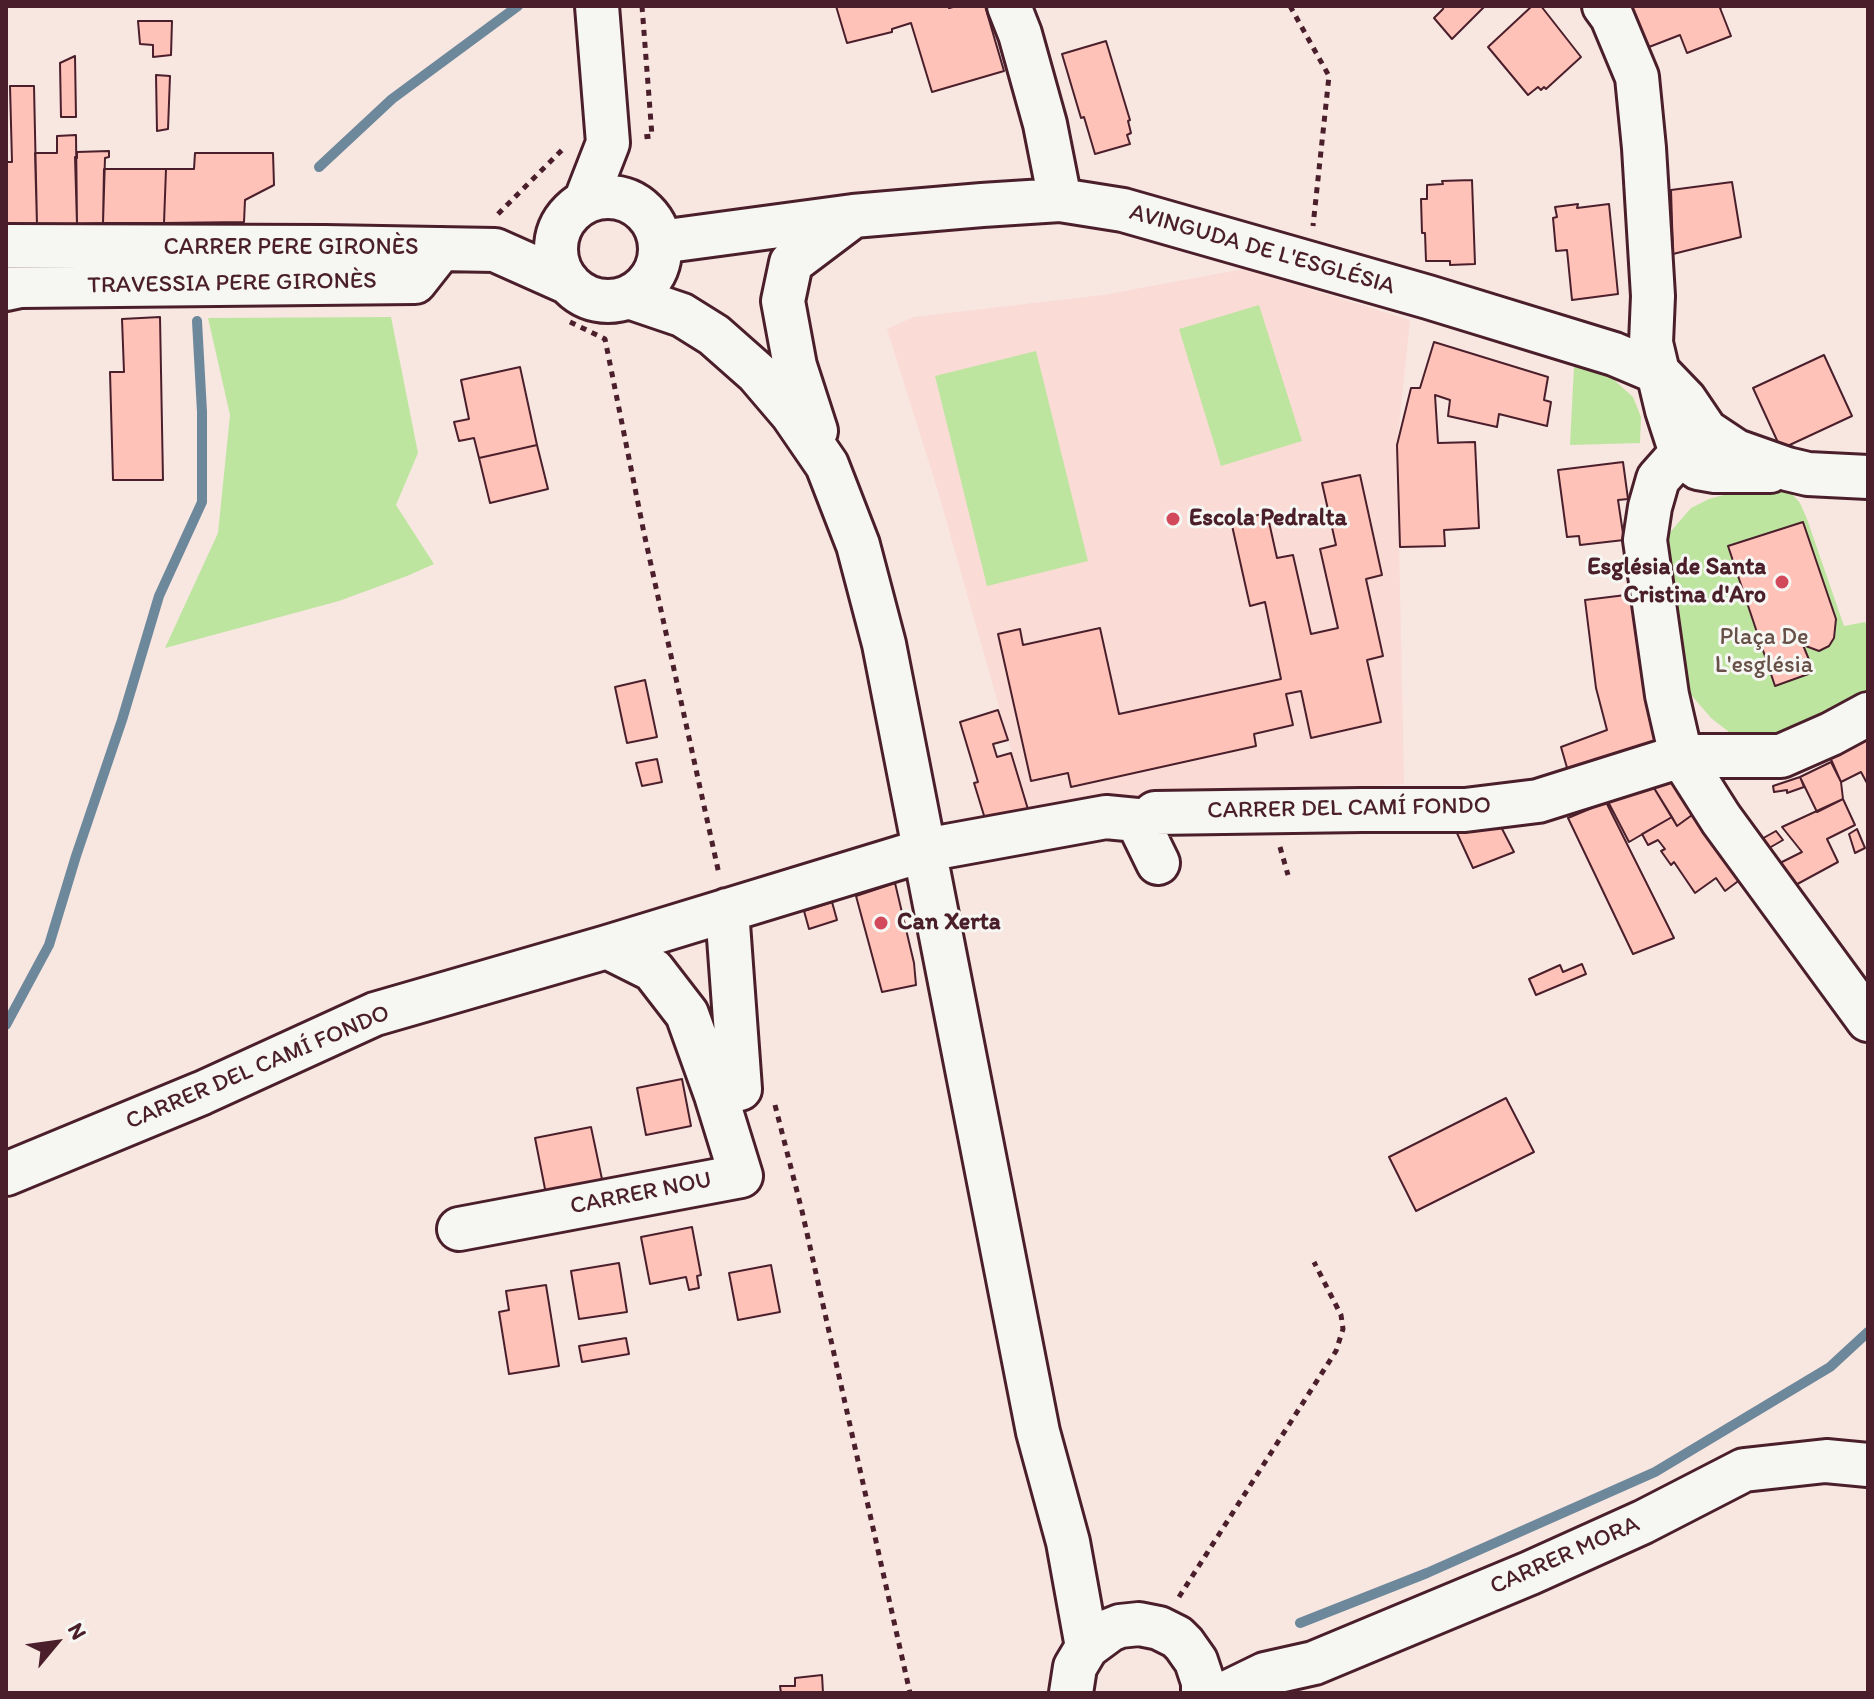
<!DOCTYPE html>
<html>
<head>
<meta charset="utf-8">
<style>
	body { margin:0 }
	#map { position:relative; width:1874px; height:1699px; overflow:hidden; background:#f8e6e1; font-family:Itim,sans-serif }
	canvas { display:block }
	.frame { position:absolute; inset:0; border:8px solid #4a1f2b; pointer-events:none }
	.north { position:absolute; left:16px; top:1603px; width:80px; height:80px; -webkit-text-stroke:6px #f6f6f2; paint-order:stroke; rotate:61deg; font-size:22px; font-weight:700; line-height:32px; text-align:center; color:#4a1f2b }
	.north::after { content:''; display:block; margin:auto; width:28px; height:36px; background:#4a1f2b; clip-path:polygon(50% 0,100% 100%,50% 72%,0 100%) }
</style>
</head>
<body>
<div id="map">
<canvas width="1874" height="1699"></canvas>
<div class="frame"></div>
<div class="north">N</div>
</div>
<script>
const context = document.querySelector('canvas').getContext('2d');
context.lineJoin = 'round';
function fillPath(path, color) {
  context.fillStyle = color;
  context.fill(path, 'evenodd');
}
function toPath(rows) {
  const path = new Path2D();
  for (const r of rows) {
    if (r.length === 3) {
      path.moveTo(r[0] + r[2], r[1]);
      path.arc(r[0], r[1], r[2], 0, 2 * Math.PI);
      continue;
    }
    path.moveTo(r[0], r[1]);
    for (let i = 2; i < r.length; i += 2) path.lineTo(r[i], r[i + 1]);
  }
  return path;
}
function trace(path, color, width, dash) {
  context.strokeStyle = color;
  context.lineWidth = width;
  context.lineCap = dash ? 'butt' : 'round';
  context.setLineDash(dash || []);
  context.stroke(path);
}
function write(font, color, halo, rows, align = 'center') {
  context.font = font + ' Itim,sans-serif';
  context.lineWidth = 6;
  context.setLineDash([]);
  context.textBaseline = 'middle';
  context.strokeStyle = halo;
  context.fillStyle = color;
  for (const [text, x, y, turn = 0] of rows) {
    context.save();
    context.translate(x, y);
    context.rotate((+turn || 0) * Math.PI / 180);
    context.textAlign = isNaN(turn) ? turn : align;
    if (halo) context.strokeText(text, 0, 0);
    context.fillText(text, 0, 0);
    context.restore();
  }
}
fillPath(toPath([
	[1244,269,1410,320,1397,445,1404,784,1149,803,1031,820,938,491,887,329,914,317,1103,295]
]), '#fadbd5');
fillPath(toPath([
	[1259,305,1302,441,1221,466,1179,329],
	[391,317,418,453,396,505,434,564,407,576,339,601,165,648,218,533,230,415,208,318],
	[1036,351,1088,561,987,586,935,376],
	[1574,366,1613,379,1633,397,1641,417,1640,443,1570,445],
	[1778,488,1792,494,1800,503,1807,519,1844,626,1865,622,1868,629,1868,702,1807,738,1738,739,1711,718,1686,689,1665,538,1691,508,1709,499,1738,491]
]), '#bee5a0');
trace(toPath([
	[319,167,392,99,518,6],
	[6,1025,49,945,76,856,122,720,159,596,202,502,202,412,197,321],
	[1300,1623,1427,1573,1655,1472,1830,1367,1868,1332]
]), '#6d889b', 10);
const building = toPath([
	[836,6,948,6,949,8,957,6,985,6,1004,71,932,92,911,23,892,29,892,32,847,43,836,6],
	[1444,6,1485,6,1452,39,1434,18,1443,9,1444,6],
	[1532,6,1541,6,1581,57,1546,89,1544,87,1541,90,1538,87,1528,95,1488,47,1532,6],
	[1630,6,1724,6,1720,8,1731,36,1687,53,1680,35,1649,47,1630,6],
	[138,21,172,21,171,55,153,57,153,45,140,44,138,21],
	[1106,41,1130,120,1128,121,1131,133,1127,135,1130,144,1095,154,1084,117,1081,118,1062,54,1106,41],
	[75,56,76,117,61,117,60,63,75,56],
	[156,75,170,76,168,129,157,131,156,75],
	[10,86,34,86,37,225,6,226,6,162,12,162,10,86],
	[76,135,77,224,37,225,35,153,57,153,57,136,76,135],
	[109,151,109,157,105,158,103,223,77,224,75,157,77,158,77,152,109,151],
	[195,153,273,153,274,185,245,200,244,222,164,223,166,169,194,169,195,153],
	[104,169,166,169,164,223,103,223,104,169],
	[1472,180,1475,264,1450,265,1450,261,1426,261,1425,233,1422,233,1421,199,1427,199,1427,185,1443,184,1442,181,1472,180],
	[1732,182,1741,237,1673,254,1671,190,1732,182],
	[1578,204,1577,208,1609,204,1618,294,1572,300,1567,250,1556,251,1553,218,1557,217,1555,207,1578,204],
	[160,317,163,480,113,480,110,372,124,372,122,319,160,317],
	[1434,342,1548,377,1544,400,1551,402,1547,426,1499,414,1497,427,1448,416,1450,400,1435,395,1438,443,1475,442,1479,528,1444,530,1445,546,1400,547,1397,445,1411,388,1420,388,1434,342],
	[1824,355,1852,416,1781,449,1753,388,1824,355],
	[520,367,537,445,479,458,474,438,459,441,454,422,469,419,461,380,520,367],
	[537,445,548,489,490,503,479,458,537,445],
	[1623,462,1628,499,1618,500,1624,540,1580,545,1579,536,1567,537,1558,470,1623,462],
	[1360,475,1382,575,1366,579,1383,656,1367,660,1381,722,1311,738,1301,691,1286,694,1293,725,1254,734,1256,746,1071,787,1068,773,1031,781,998,634,1020,629,1023,645,1100,628,1119,714,1281,679,1265,602,1250,606,1231,521,1267,513,1277,558,1293,555,1311,634,1338,628,1320,549,1336,545,1322,483,1360,475],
	[1803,522,1836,619,1834,638,1829,646,1819,651,1803,645,1814,672,1775,686,1728,546,1803,522],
	[1642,593,1667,753,1570,778,1561,747,1607,730,1596,688,1585,600,1642,593],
	[645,680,657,737,627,743,615,687,645,680],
	[998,710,1008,740,993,744,997,757,1011,753,1030,816,986,822,974,783,978,782,960,722,998,710],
	[1868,728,1868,785,1861,772,1841,782,1826,748,1868,728],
	[657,759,662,782,642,786,636,763,657,759],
	[1831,762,1841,782,1843,799,1817,812,1800,777,1831,762],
	[1678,773,1703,807,1677,826,1646,775,1678,773],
	[1646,775,1672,817,1629,842,1602,790,1646,775],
	[1800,777,1804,787,1787,793,1787,790,1774,792,1773,786,1800,777],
	[1843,799,1855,825,1827,839,1838,862,1790,888,1774,866,1802,852,1782,827,1843,799],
	[1606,802,1674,938,1633,954,1568,818,1606,802],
	[1703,807,1749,873,1725,891,1716,878,1695,893,1674,862,1671,865,1661,851,1665,849,1658,840,1648,845,1642,834,1672,817,1677,826,1703,807],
	[1498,821,1514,852,1473,868,1456,831,1498,821],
	[1857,829,1865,848,1855,853,1849,834,1857,829],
	[1776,831,1783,840,1764,851,1758,841,1776,831],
	[895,883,914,963,916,985,882,992,856,896,895,883],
	[832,902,837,920,809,929,804,911,832,902],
	[1582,964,1586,974,1536,995,1529,979,1560,965,1563,972,1582,964],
	[682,1079,691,1126,646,1135,637,1088,682,1079],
	[1506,1098,1534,1152,1416,1211,1389,1157,1506,1098],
	[591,1127,603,1184,546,1194,535,1138,591,1127],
	[692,1227,701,1275,697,1276,699,1288,689,1290,686,1277,650,1284,641,1237,692,1227],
	[619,1263,627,1312,579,1319,571,1271,619,1263],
	[771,1265,780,1312,738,1320,729,1273,771,1265],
	[546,1285,559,1366,509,1374,499,1312,509,1310,506,1291,546,1285],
	[626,1338,629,1354,582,1362,579,1346,626,1338],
	[822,1675,823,1693,781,1693,780,1686,795,1686,795,1678,822,1675]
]);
fillPath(building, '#fec2b9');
trace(building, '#4a1f2b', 2);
const minor = toPath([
	[1009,6,1020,34,1045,124,1060,200],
	[1604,6,1612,17,1637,77,1644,148,1653,296,1651,343,1667,410,1681,453,1698,468,1715,471,1770,471],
	[608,249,52],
	[585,202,608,143,597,6],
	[660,242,853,216,982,205,1060,200,1123,210,1428,297,1614,354,1659,373,1685,400,1706,431,1736,451,1787,469,1808,474,1868,477],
	[6,246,325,247,495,250,569,283],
	[6,289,20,286,415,282,441,249],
	[629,297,682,315,714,335,757,373,792,414,827,465,858,545,884,644,1038,1432,1068,1542,1087,1647],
	[816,431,795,366,783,301,791,263,852,217],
	[1681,453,1658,479,1650,507,1645,540,1667,695,1681,756,1721,819,1868,1020],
	[1155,813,1362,810,1465,810,1538,801,1681,756,1781,756,1831,734,1868,714],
	[607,947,653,970,687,1014,716,1095,740,1089,727,910],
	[6,1174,202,1093,375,1014,607,947,925,850,1106,817,1137,820,1158,863],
	[459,1229,741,1176,716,1095],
	[1071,1693,1075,1667,1087,1647,1110,1630,1120,1626,1139,1624,1159,1628,1177,1637,1184,1644,1196,1661,1203,1682,1203,1693],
	[1226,1693,1265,1674,1314,1663,1530,1573,1643,1522,1744,1470,1826,1461,1868,1465]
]);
trace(minor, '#4a1f2b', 48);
trace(toPath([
	[642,6,652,136,643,137],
	[1290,6,1329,76,1313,226],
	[498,214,562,150],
	[570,322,605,339,644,533,719,874],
	[1280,847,1288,875],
	[775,1105,802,1211,910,1693],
	[1179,1597,1336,1351,1343,1329,1341,1315,1314,1262]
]), '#4a1f2b', 5, [6, 6]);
trace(minor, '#f6f6f2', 42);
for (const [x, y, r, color] of [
	[1173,519,8,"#d1495b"],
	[1782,582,8,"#d1495b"],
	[881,923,8,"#d1495b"]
]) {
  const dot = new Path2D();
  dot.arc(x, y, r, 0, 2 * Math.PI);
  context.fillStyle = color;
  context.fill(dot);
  trace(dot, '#f6f6f2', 3);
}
write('24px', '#4a1f2b', '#f6f6f2', [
	["CARRER PERE GIRONÈS",291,248],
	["AVINGUDA DE L'ESGLÉSIA",1262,250,16],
	["TRAVESSIA PERE GIRONÈS",232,284,-1],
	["CARRER DEL CAMÍ FONDO",1349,809,-1],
	["CARRER DEL CAMÍ FONDO",258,1068,-23],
	["CARRER NOU",641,1194,-11],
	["CARRER MORA",1565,1556,-24]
]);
write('bold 24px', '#4a1f2b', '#f6f6f2', [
	["Escola Pedralta",1189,519],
	["Església de Santa",1766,568,"right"],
	["Cristina d'Aro",1766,596,"right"],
	["Can Xerta",897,923]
], 'left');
write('24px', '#675048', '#f6f6f2', [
	["Plaça De",1764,638],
	["L'església",1764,666]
]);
</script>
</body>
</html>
